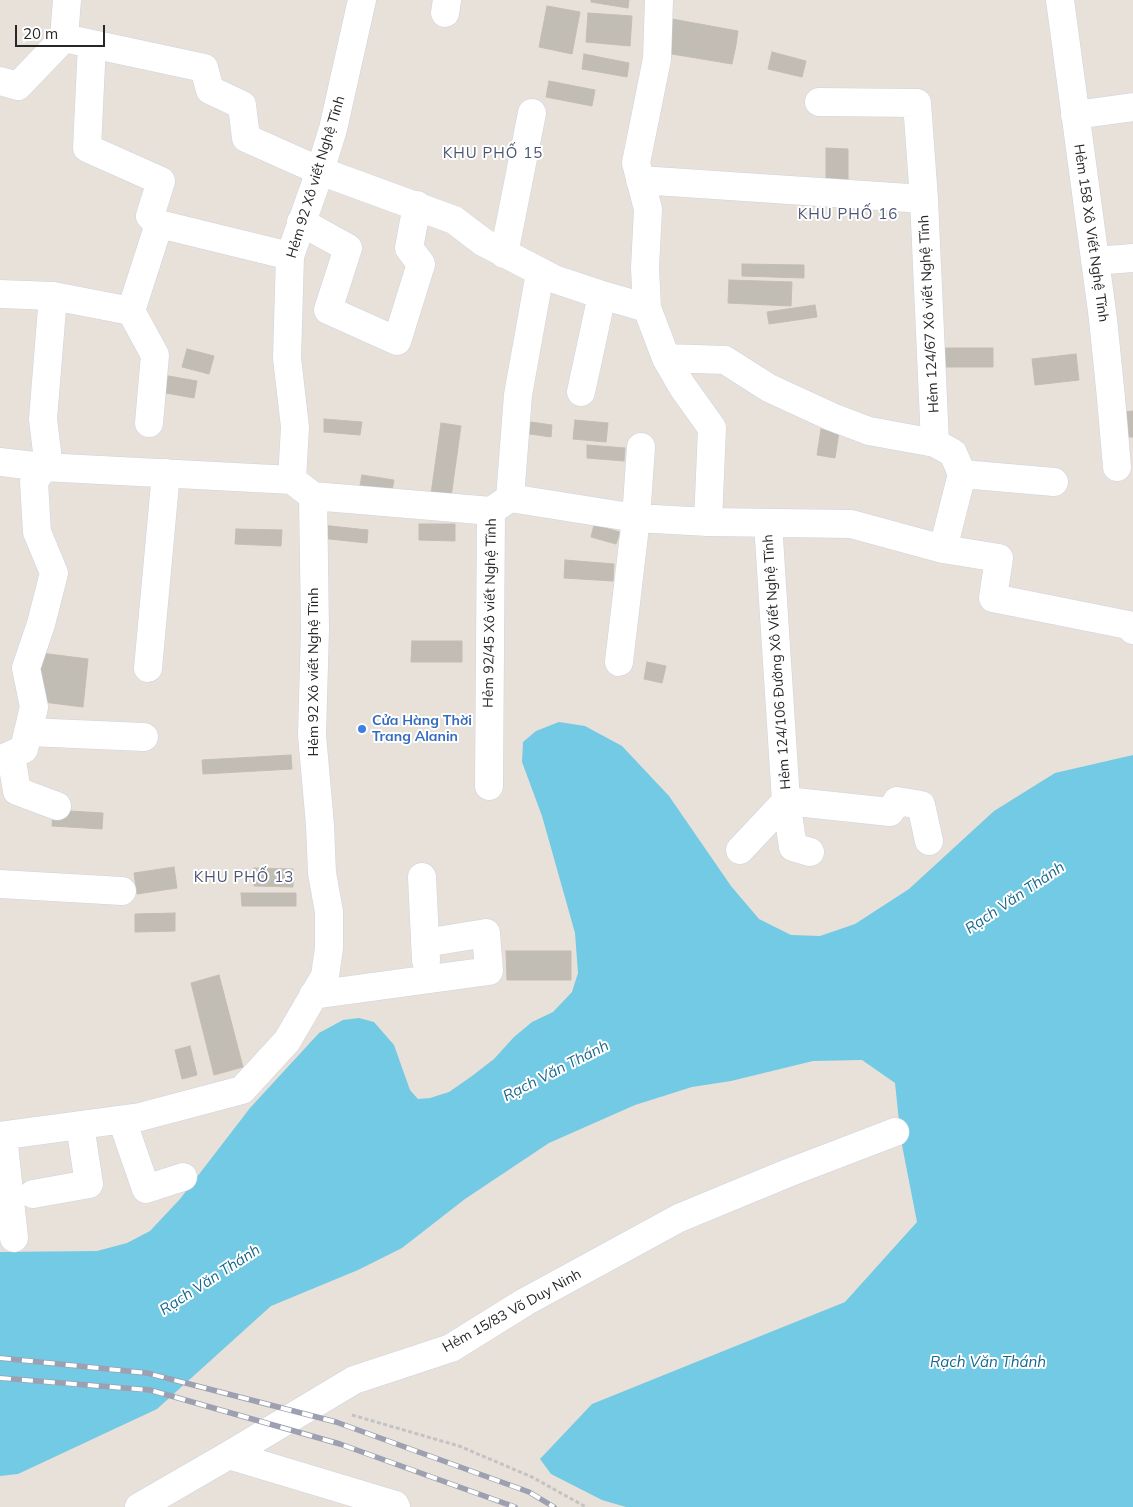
<!DOCTYPE html>
<html>
<head>
<meta charset="utf-8">
<style>
	body { margin:0 }
	#map { position:relative; width:1133px; height:1507px; overflow:hidden; background:#e8e1d9; font-family:Mulish,sans-serif }
	canvas { display:block }
	.scale { position:absolute; left:15px; top:25px; width:90px; height:22px; box-sizing:border-box; border:2px solid #272727; border-top:0; padding-left:6px; font-size:15px; line-height:18px; white-space:nowrap; color:#272727; -webkit-text-stroke:4px #fff; paint-order:stroke }
</style>
</head>
<body>
<div id="map">
<canvas width="1133" height="1507"></canvas>
<div class="scale">20 m</div>
</div>
<script>
const context = document.querySelector('canvas').getContext('2d');
context.lineJoin = 'round';
function fillPath(path, color) {
  context.fillStyle = color;
  context.fill(path, 'evenodd');
}
function toPath(rows) {
  const path = new Path2D();
  for (const r of rows) {
    path.moveTo(r[0], r[1]);
    for (let i = 2; i < r.length; i += 2) path.lineTo(r[i], r[i + 1]);
  }
  return path;
}
function trace(path, color, width, dash) {
  context.strokeStyle = color;
  context.lineWidth = width;
  context.lineCap = dash ? 'butt' : 'round';
  context.setLineDash(dash || []);
  context.stroke(path);
}
function write(font, color, halo, rows, align = 'center') {
  context.font = font + ' Mulish,sans-serif';
  context.lineWidth = 4;
  context.setLineDash([]);
  context.textBaseline = 'middle';
  context.strokeStyle = halo;
  context.fillStyle = color;
  for (const [text, x, y, turn = 0] of rows) {
    context.save();
    context.translate(x, y);
    context.rotate((+turn || 0) * Math.PI / 180);
    context.textAlign = isNaN(turn) ? turn : align;
    if (halo) context.strokeText(text, 0, 0);
    context.fillText(text, 0, 0);
    context.restore();
  }
}
fillPath(toPath([
	[559,722,585,726,622,746,669,796,731,886,759,919,791,935,820,936,855,924,909,889,994,811,1055,773,1133,755,1133,1507,626,1507,602,1500,551,1474,540,1459,592,1404,845,1302,917,1222,901,1140,895,1083,862,1060,813,1061,731,1081,692,1087,635,1105,549,1143,465,1199,402,1248,358,1270,271,1306,157,1409,18,1474,0,1476,0,1252,97,1251,127,1243,150,1231,180,1199,250,1108,319,1033,343,1020,359,1018,374,1022,394,1045,410,1090,418,1099,430,1098,449,1092,472,1076,494,1059,514,1037,532,1022,553,1012,572,992,578,973,575,933,542,816,522,762,523,742,536,731]
]), '#72cae4');
const building = toPath([
	[591,0,629,0,628,8,591,2,591,0],
	[547,6,580,12,572,54,539,47,547,6],
	[588,13,632,16,630,46,586,42,588,13],
	[672,19,738,31,736,45,669,34,672,19],
	[669,34,736,45,732,64,666,53,669,34],
	[772,52,806,61,802,77,768,69,772,52],
	[584,54,629,63,627,77,582,69,584,54],
	[549,81,595,90,592,106,546,97,549,81],
	[826,148,848,149,848,185,826,184,826,148],
	[742,264,804,265,804,278,742,276,742,264],
	[729,280,792,282,791,306,728,303,729,280],
	[815,305,817,317,769,324,767,312,815,305],
	[935,348,993,348,993,367,935,367,935,348],
	[187,349,214,356,209,374,182,367,187,349],
	[1076,354,1079,380,1035,385,1032,359,1076,354],
	[163,375,197,381,194,398,160,392,163,375],
	[1133,411,1133,437,1126,437,1124,412,1133,411],
	[324,419,362,422,360,435,324,432,324,419],
	[575,420,608,423,606,442,573,439,575,420],
	[524,421,552,425,551,437,523,433,524,421],
	[441,423,461,426,451,497,431,494,441,423],
	[821,429,839,432,835,458,817,455,821,429],
	[587,445,625,448,624,461,587,458,587,445],
	[362,475,394,480,391,496,359,491,362,475],
	[419,524,455,524,455,541,419,540,419,524],
	[321,525,368,530,367,543,320,538,321,525],
	[594,525,620,532,616,544,591,537,594,525],
	[236,529,282,530,281,546,235,544,236,529],
	[565,560,614,564,613,581,564,578,565,560],
	[412,641,462,641,462,662,411,662,412,641],
	[41,653,88,659,83,707,35,701,41,653],
	[647,662,666,666,662,683,644,679,647,662],
	[291,755,292,769,203,774,202,760,291,755],
	[53,810,103,813,102,829,52,826,53,810],
	[174,867,177,888,137,894,134,873,174,867],
	[254,868,293,869,293,887,254,886,254,868],
	[241,893,296,893,296,906,242,906,241,893],
	[175,913,175,931,135,932,135,914,175,913],
	[506,951,571,951,571,980,507,980,506,951],
	[219,975,243,1067,214,1075,191,983,219,975],
	[190,1046,197,1075,182,1079,175,1050,190,1046]
]);
fillPath(building, '#c1bcb4');
trace(building, '#c3bdb3', 1);
const minor = toPath([
	[659,0,657,59,636,163,648,209,645,268,647,308,666,358,682,386,712,428,708,522,851,524,943,549,999,558,993,598,1128,625,1133,630],
	[1060,0,1103,319,1111,398,1117,467],
	[445,13,447,0],
	[64,38,204,68,210,90,242,105,246,138,320,171,454,220,483,242,554,279,602,295,647,308],
	[92,44,87,148,161,181,150,216,159,224,290,256],
	[0,81,18,86,64,38,67,0],
	[819,102,917,103,924,199],
	[1075,115,1133,107],
	[640,180,924,199,935,443,953,453,962,474,943,549],
	[301,222,348,248,328,310,397,341,421,264,409,248,417,205],
	[504,254,532,113],
	[1095,261,1133,258],
	[0,294,53,296,43,419,48,460,34,482,37,532,54,573,41,624,26,668,34,707,24,749,0,760],
	[53,296,131,311,155,355,149,423],
	[131,311,159,224],
	[666,358,725,360,769,388,832,417,869,431,935,443],
	[581,392,602,295],
	[0,462,43,467,292,480],
	[962,474,1054,482],
	[313,496,491,511],
	[510,498,636,518,708,522],
	[619,662,636,518,641,447],
	[148,668,166,473],
	[28,732,144,737],
	[11,755,17,791,57,806],
	[489,786,491,511,510,498,518,395,540,273],
	[740,850,786,801,768,523],
	[810,852,793,847,786,801,890,812,897,801,921,805,929,841],
	[422,877,426,960],
	[0,884,122,891],
	[313,995,489,971,486,933,425,943],
	[122,1120,146,1189,183,1177],
	[0,1136,140,1117,242,1090,287,1041,325,976,329,948,329,912,322,873,320,825,312,735,315,629,313,496,292,480,295,427,287,358,290,256,320,171,333,129,362,0],
	[3,1136,14,1238],
	[33,1194,89,1184,80,1125],
	[229,1455,395,1505,396,1507],
	[139,1507,229,1455,354,1380,451,1348,525,1302,679,1218,788,1173,895,1132]
]);
trace(minor, '#ced2df', 29);
trace(toPath([
	[352,1415,459,1446,532,1477,586,1507]
]), '#c3c3c3', 3, [4, 2.5]);
trace(minor, '#fff', 28);
const rail = toPath([
	[0,1358,147,1373,336,1422,529,1492,554,1507],
	[0,1378,150,1390,340,1444,515,1507]
]);
trace(rail, '#9ca0b0', 5.5);
trace(rail, '#fff', 4, [11]);
for (const [x, y, r, color] of [
	[362,729,5,"#3f7fe0"]
]) {
  const dot = new Path2D();
  dot.arc(x, y, r, 0, 2 * Math.PI);
  context.fillStyle = color;
  context.fill(dot);
  trace(dot, '#fff', 2);
}
write('14px', '#272727', '#fff', [
	["Hẻm 92 Xô viết Nghệ Tĩnh",316,177,-73],
	["Hẻm 158 Xô Viết Nghệ Tĩnh",1091,233,82],
	["Hẻm 124/67 Xô viết Nghệ Tĩnh",929,314,-93],
	["Hẻm 92/45 Xô viết Nghệ Tĩnh",490,613,-89],
	["Hẻm 124/106 Đường Xô Viết Nghệ Tĩnh",777,662,-94],
	["Hẻm 92 Xô viết Nghệ Tĩnh",314,672,-90],
	["Hẻm 15/83 Võ Duy Ninh",512,1311,-29]
]);
write('bold 14px', '#366cbe', '#fff', [
	["Cửa Hàng Thời",372,721],
	["Trang Alanin",372,737]
], 'left');
context.letterSpacing = '1px';
write('15px', '#4b5473', '#fff', [
	["KHU PHỐ 15",493,153],
	["KHU PHỐ 16",848,214],
	["KHU PHỐ 13",244,877]
]);
context.letterSpacing = '0px';
write('italic 15px', '#16678b', '#fff', [
	["Rạch Văn Thánh",1015,898,-34],
	["Rạch Văn Thánh",556,1071,-27],
	["Rạch Văn Thánh",210,1280,-33],
	["Rạch Văn Thánh",988,1362]
]);
</script>
</body>
</html>
